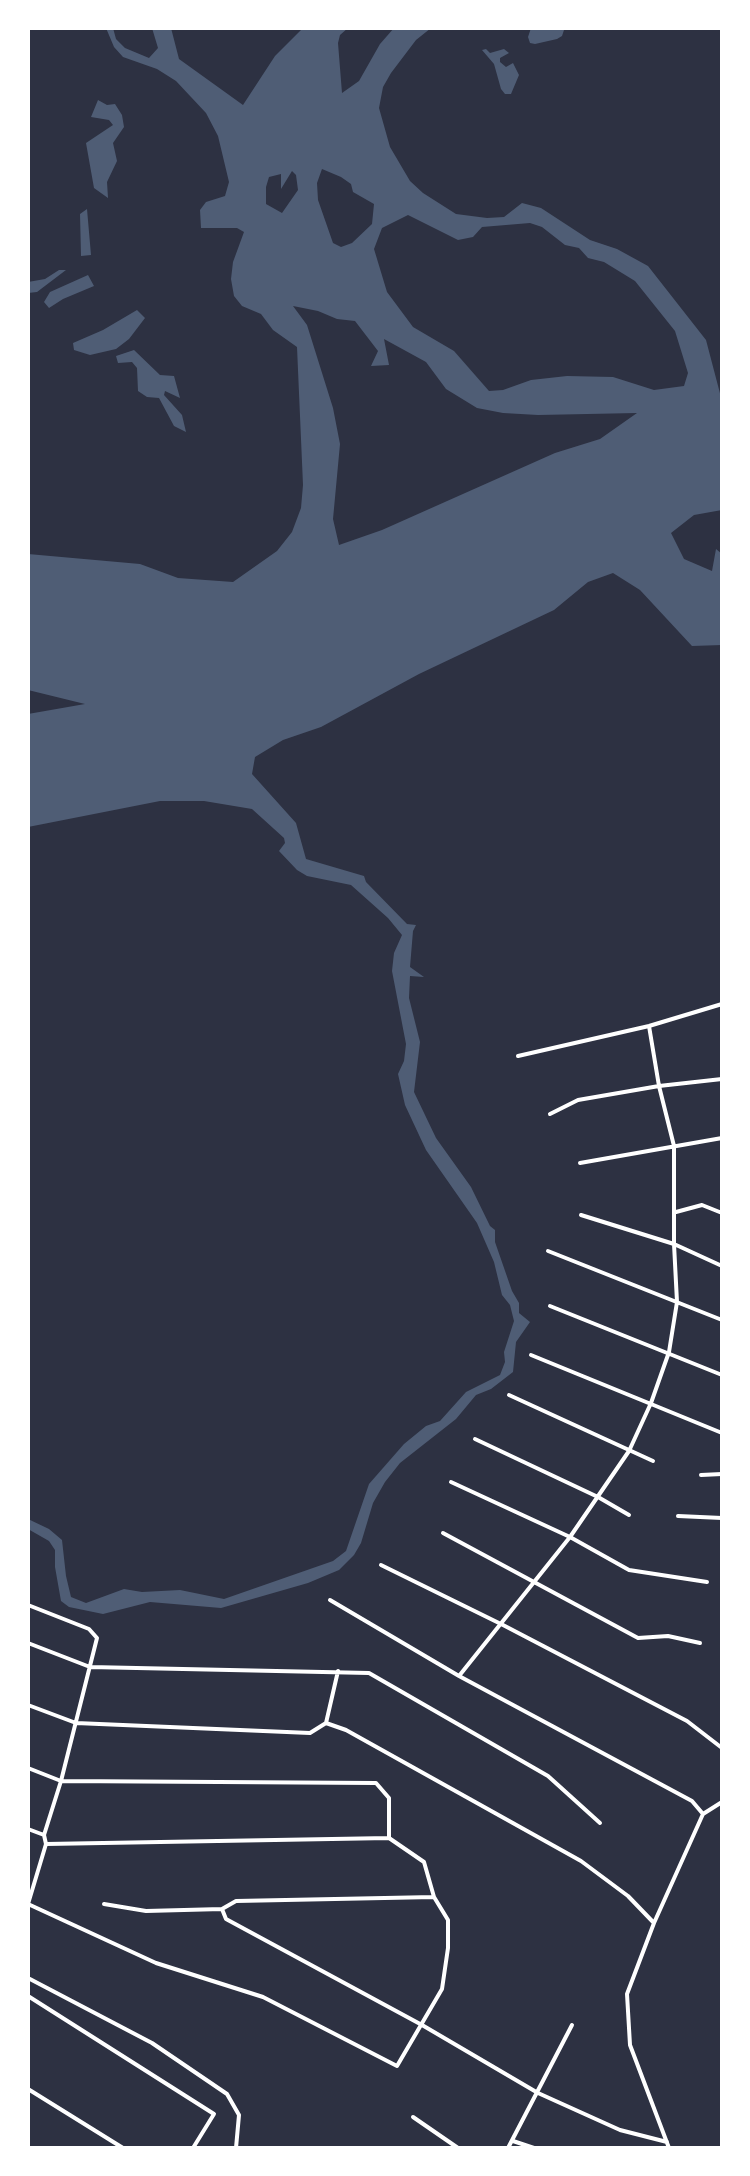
<!DOCTYPE html>
<html>
<head>
<meta charset="utf-8">
<style>
	body { margin:0 }
	#map { position:relative; width:750px; height:2176px; overflow:hidden; background:#2d3142; font-family:Barlow,sans-serif }
	canvas { display:block }
	.frame { position:absolute; inset:0; border:30px solid #fff; pointer-events:none }
</style>
</head>
<body>
<div id="map">
<canvas width="750" height="2176"></canvas>
<div class="frame"></div>
</div>
<script>
const context = document.querySelector('canvas').getContext('2d');
context.lineJoin = 'round';
function fillPath(path, color) {
  context.fillStyle = color;
  context.fill(path, 'evenodd');
}
function toPath(rows) {
  const path = new Path2D();
  for (const r of rows) {
    path.moveTo(r[0], r[1]);
    for (let i = 2; i < r.length; i += 2) path.lineTo(r[i], r[i + 1]);
  }
  return path;
}
function trace(path, color, width, dash) {
  context.strokeStyle = color;
  context.lineWidth = width;
  context.lineCap = dash ? 'butt' : 'round';
  context.setLineDash(dash || []);
  context.stroke(path);
}
fillPath(toPath([
	[106,28,113,28,116,39,125,48,149,58,158,48,152,28,171,28,179,59,243,105,275,56,303,28,348,28,340,35,338,43,342,93,359,81,380,44,394,28,431,28,416,40,391,73,383,87,379,108,390,147,410,181,423,193,456,214,487,218,504,217,522,203,541,208,590,240,617,249,648,266,706,340,722,401,722,510,694,515,671,533,684,559,712,571,716,549,722,554,722,645,692,646,640,590,613,573,588,582,554,610,419,674,321,727,283,740,255,757,252,774,296,823,306,859,364,876,366,882,407,924,416,925,413,931,410,967,424,977,410,976,409,998,420,1042,414,1092,436,1138,471,1187,490,1226,495,1230,495,1242,512,1291,519,1303,519,1313,530,1322,516,1342,513,1372,491,1389,476,1395,456,1419,400,1463,385,1482,373,1503,361,1543,354,1555,339,1570,308,1583,221,1608,150,1602,103,1614,69,1607,61,1601,55,1567,55,1550,49,1541,28,1529,28,1519,49,1529,62,1540,66,1576,71,1597,86,1603,124,1589,142,1592,180,1590,224,1599,333,1561,346,1551,369,1484,404,1444,426,1426,440,1421,466,1392,500,1375,505,1362,504,1352,514,1321,510,1305,502,1295,494,1262,477,1223,426,1150,405,1105,398,1074,404,1061,406,1044,392,971,394,953,402,935,388,918,351,885,307,876,297,870,279,851,285,843,284,838,252,809,204,801,160,801,28,827,28,714,85,704,28,690,28,554,140,564,178,578,233,582,277,551,292,532,301,508,303,485,297,347,273,330,261,314,242,306,234,296,231,279,233,262,244,232,237,228,201,228,200,210,206,202,225,196,229,182,218,136,206,113,176,81,157,69,123,57,114,47],
	[322,169,341,177,351,184,353,192,374,204,372,224,352,243,341,247,333,243,318,200,317,183],
	[292,171,296,175,298,190,282,213,266,204,266,187,269,177,281,174,281,189],
	[408,215,458,240,473,237,482,227,530,223,542,227,565,245,579,248,588,258,604,262,635,281,675,331,688,373,684,386,654,390,613,377,567,376,531,380,503,390,489,391,454,351,413,327,387,292,374,249,382,228],
	[293,306,318,311,337,319,355,321,378,351,371,366,389,365,384,339,426,362,446,389,477,408,503,413,538,415,637,413,600,439,555,453,382,530,339,545,333,519,340,444,333,408,307,325],
	[531,28,563,28,564,30,562,36,557,39,535,44,530,43,528,37],
	[486,49,490,53,504,49,509,53,500,58,500,62,506,67,513,63,519,75,511,94,505,94,501,89,494,64,482,50],
	[98,100,107,105,115,104,122,115,124,127,113,143,117,161,107,182,108,198,94,188,86,143,113,125,109,120,91,117],
	[87,209,91,255,81,256,80,214],
	[59,270,66,270,37,292,28,293,28,282,45,279],
	[88,275,94,286,63,299,49,308,44,302,50,292],
	[137,310,145,318,129,339,116,349,90,355,74,350,73,343,103,330],
	[134,350,160,375,174,376,180,398,165,391,164,395,182,415,186,432,174,426,159,398,147,397,138,391,137,368,132,362,118,363,116,356]
]), '#4f5d75');
trace(toPath([
	[518,1056,649,1026,722,1004],
	[550,1114,578,1100,659,1086,722,1079],
	[580,1163,722,1138],
	[676,1212,702,1205,722,1213],
	[581,1215,674,1244,722,1266],
	[548,1251,722,1320],
	[550,1306,722,1375],
	[531,1355,722,1433],
	[509,1395,653,1461],
	[475,1439,598,1497,629,1515],
	[701,1475,722,1474],
	[451,1482,570,1537,629,1570,707,1582],
	[678,1516,722,1518],
	[443,1533,638,1638,668,1636,700,1643],
	[381,1565,503,1625,687,1721,722,1748],
	[330,1600,459,1676,692,1801,703,1814],
	[28,1605,89,1629,97,1638,61,1781,44,1835,46,1844,28,1904,156,1963,263,1997,397,2066,442,1989,448,1948,448,1920,434,1897,424,1862,389,1838,389,1798,376,1783,61,1781,28,1768],
	[28,1643,90,1667,369,1673,548,1776,600,1823],
	[459,1676,570,1537,629,1451,651,1403,669,1352,677,1302,674,1244,674,1146,659,1086,649,1026],
	[28,1705,76,1723,310,1733,326,1723,338,1671],
	[326,1723,346,1730,581,1861,628,1896,654,1923],
	[28,1829,44,1835],
	[46,1844,389,1838],
	[104,1904,146,1911,222,1909,236,1901,434,1897],
	[222,1909,226,1919,422,2025,538,2093,620,2130,667,2142],
	[28,1978,152,2043,227,2094,239,2115,236,2148],
	[28,1996,214,2114,193,2148],
	[28,2089,123,2148],
	[413,2117,458,2148],
	[513,2141,534,2148],
	[508,2148,572,2025],
	[669,2148,630,2045,627,1994,654,1923,703,1814,722,1802]
]), '#fff', 4);
</script>
</body>
</html>
